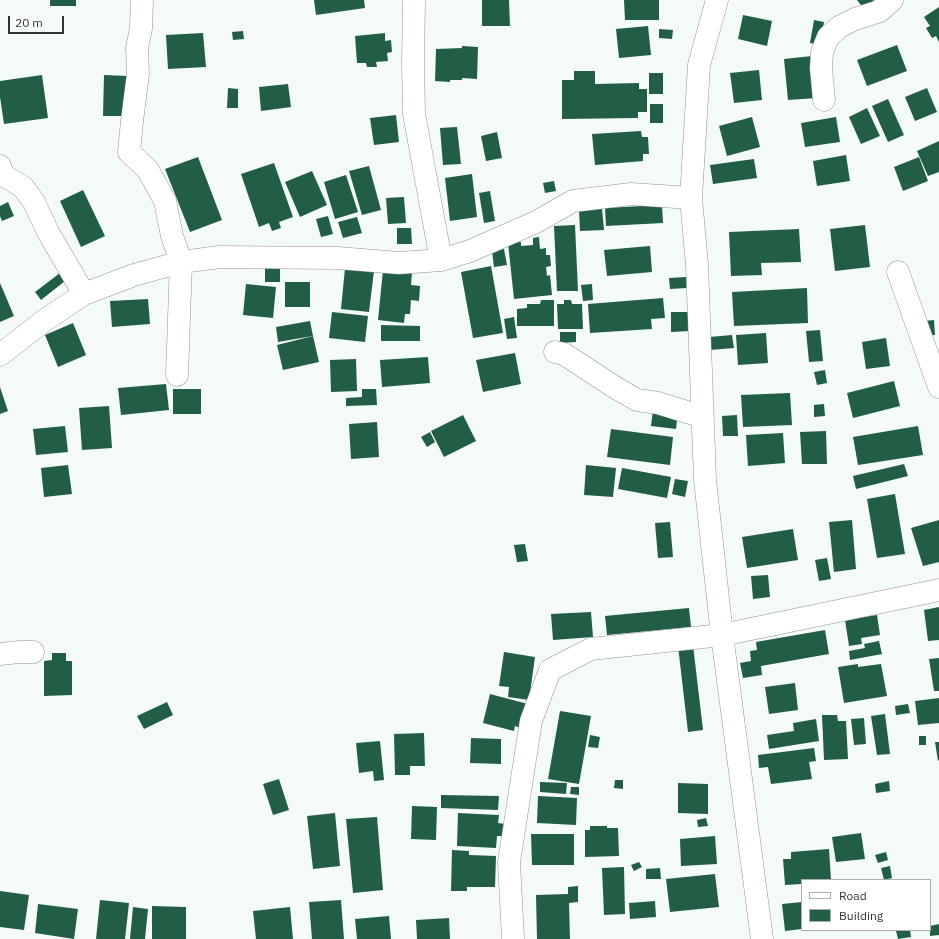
<!DOCTYPE html>
<html>
<head>
<meta charset="utf-8">
<style>
	body { margin:0 }
	#map { position:relative; width:939px; height:939px; overflow:hidden; background:#f4fbf7; font-family:"IBM Plex Sans",sans-serif }
	canvas { display:block }
	.legend { position:absolute; left:801px; top:879px; width:130px; height:52px; box-sizing:border-box; background:#fff; border:1px solid #acadad; margin:0; padding:5px 7px; list-style:none; font-size:12px; color:#303332 }
	.legend li { display:flex; align-items:center; gap:8px; height:20px }
	.legend b { width:20px; border:1px solid #acadad }
	.scale { position:absolute; left:8px; top:16px; width:56px; height:18px; box-sizing:border-box; border:2px solid #303332; border-top:0; padding-left:5px; font-size:12px; line-height:14px; white-space:nowrap; color:#303332; -webkit-text-stroke:3px #fff; paint-order:stroke }
</style>
</head>
<body>
<div id="map">
<canvas width="939" height="939"></canvas>
<ul class="legend">
<li><b style="height:5px;background:#fff"></b>Road</li>
<li><b style="height:11px;background:#225e46"></b>Building</li>
</ul>
<div class="scale">20 m</div>
</div>
<script>
const context = document.querySelector('canvas').getContext('2d');
context.lineJoin = 'round';
function fillPath(path, color) {
  context.fillStyle = color;
  context.fill(path, 'evenodd');
}
function toPath(rows) {
  const path = new Path2D();
  for (const r of rows) {
    path.moveTo(r[0], r[1]);
    for (let i = 2; i < r.length; i += 2) path.lineTo(r[i], r[i + 1]);
  }
  return path;
}
function trace(path, color, width, dash) {
  context.strokeStyle = color;
  context.lineWidth = width;
  context.lineCap = dash ? 'butt' : 'round';
  context.setLineDash(dash || []);
  context.stroke(path);
}
fillPath(toPath([
	[50,0,76,0,76,6,50,6],
	[314,0,364,0,365,8,316,15],
	[482,0,509,0,510,26,482,26],
	[624,0,659,0,659,20,625,20],
	[857,0,874,0,864,9],
	[939,7,939,42,936,36,932,38,926,28,930,26,924,17],
	[743,15,772,21,767,46,738,39],
	[814,20,824,22,820,45,810,43],
	[648,26,651,55,619,58,616,29],
	[659,29,673,30,672,39,659,38],
	[243,31,244,39,233,40,232,32],
	[203,33,206,67,168,69,166,35],
	[385,33,385,41,391,40,392,52,387,53,388,61,376,62,377,67,367,67,366,63,357,63,355,36],
	[897,45,907,71,867,86,857,60],
	[462,46,478,47,477,79,462,78,462,80,450,80,450,82,435,81,436,49,462,48],
	[812,56,817,98,788,100,784,59],
	[759,70,762,100,734,103,730,73],
	[574,71,595,71,595,84,639,83,639,89,647,89,647,112,638,112,638,118,562,119,562,80,574,80],
	[649,73,663,73,663,94,649,94],
	[42,75,48,118,4,124,0,97,0,81],
	[104,75,128,76,128,116,103,116],
	[288,84,291,107,261,111,259,87],
	[228,88,238,89,238,108,227,108],
	[927,88,937,112,915,121,905,97],
	[888,99,904,135,888,142,872,106],
	[650,104,663,104,663,123,650,123],
	[867,108,880,136,861,144,849,117],
	[396,115,399,142,374,145,370,118],
	[752,117,760,147,727,156,719,126],
	[836,117,840,142,805,147,801,123],
	[457,127,461,164,443,165,440,128],
	[641,131,642,137,648,137,649,154,643,154,643,161,595,165,592,134],
	[497,132,502,158,486,161,481,136],
	[939,141,939,172,928,176,917,151],
	[846,155,850,181,817,186,813,161],
	[198,157,222,220,190,232,165,169],
	[919,157,928,181,903,191,894,167],
	[754,159,757,178,713,184,710,165],
	[274,163,293,217,279,222,281,228,272,231,269,223,259,227,241,174],
	[369,166,381,210,362,215,349,171],
	[312,171,327,205,300,217,285,182],
	[472,174,477,217,450,221,445,178],
	[346,175,358,212,335,219,324,182],
	[554,181,556,191,545,193,543,183],
	[83,190,105,236,81,247,60,201],
	[490,191,495,221,484,223,479,193],
	[404,197,406,223,388,224,386,198],
	[8,202,14,216,2,221,0,216,0,206],
	[662,205,663,223,606,226,605,208],
	[602,208,604,230,580,231,579,210],
	[328,216,333,234,321,237,316,219],
	[357,217,362,233,343,238,338,222],
	[575,225,578,291,557,291,554,226],
	[865,225,870,267,835,271,830,229],
	[397,228,411,228,412,244,397,244],
	[799,229,801,262,761,263,762,275,731,276,729,232],
	[539,237,540,249,546,248,546,255,550,255,551,266,546,267,547,276,550,275,552,295,514,299,508,243,521,242,521,246,533,245,533,238],
	[650,246,652,272,607,276,604,250],
	[504,249,507,265,494,267,492,251],
	[265,263,280,263,280,282,265,282],
	[491,266,503,333,473,338,461,272],
	[345,268,374,271,369,312,341,309],
	[383,270,412,273,411,285,420,286,419,301,411,300,410,314,405,314,404,323,378,320],
	[60,273,65,281,41,300,35,292],
	[686,277,687,288,670,289,669,278],
	[285,282,310,282,310,307,285,307],
	[0,283,14,316,0,322],
	[246,284,276,287,273,318,243,315],
	[592,284,593,300,583,301,581,285],
	[807,288,808,323,734,326,732,292],
	[663,298,665,318,651,319,652,329,590,333,588,304],
	[148,299,150,324,112,327,110,301],
	[541,300,554,300,554,326,517,326,517,309,527,308,527,304,540,304],
	[564,300,571,300,572,304,582,304,583,329,558,329,557,304,564,304],
	[332,312,368,316,365,342,329,338],
	[671,312,689,312,690,331,671,332],
	[514,317,517,338,507,339,504,319],
	[934,320,935,335,925,335,924,321],
	[310,321,313,336,278,342,276,327],
	[73,323,86,355,58,367,45,335],
	[381,325,420,326,420,341,381,341],
	[820,330,823,361,809,362,806,331],
	[560,332,576,332,576,342,560,343],
	[766,333,768,363,738,365,736,335],
	[732,335,734,348,710,350,709,337],
	[313,336,319,362,283,370,277,345],
	[886,338,890,366,866,369,862,342],
	[515,353,521,384,483,392,476,360],
	[428,357,430,383,382,387,380,360],
	[356,359,357,391,331,392,330,360],
	[825,370,827,383,817,385,814,372],
	[894,381,900,406,853,418,847,393],
	[166,384,169,410,121,415,118,388],
	[0,387,8,411,0,414],
	[173,389,201,389,201,414,173,414],
	[362,389,376,389,377,405,346,406,346,398,362,397],
	[790,393,792,425,743,427,741,395],
	[824,404,825,416,814,417,814,405],
	[109,406,112,448,82,450,79,408],
	[653,410,678,412,676,429,651,426],
	[463,415,476,441,444,457,431,431],
	[737,415,738,436,723,436,722,416],
	[377,422,379,457,351,459,349,424],
	[65,426,68,452,36,455,33,429],
	[918,426,923,455,858,465,853,437],
	[611,429,673,437,670,465,607,457],
	[826,431,827,464,802,464,800,432],
	[430,432,435,442,427,447,421,437],
	[783,433,785,463,748,466,746,435],
	[904,464,908,476,856,489,853,476],
	[68,465,72,494,44,497,41,468],
	[586,465,616,468,613,497,584,495],
	[622,468,671,477,667,498,618,489],
	[675,479,688,481,685,497,672,494],
	[895,494,905,554,877,558,867,499],
	[852,520,856,569,834,572,829,522],
	[939,520,939,562,923,566,911,528],
	[670,522,673,557,658,558,655,523],
	[793,529,798,560,747,568,742,537],
	[525,544,528,561,517,562,514,545],
	[827,558,831,579,819,581,815,560],
	[768,575,770,597,753,599,751,576],
	[939,607,939,640,928,641,924,610],
	[689,608,691,627,607,635,605,616],
	[591,612,593,637,553,640,551,614],
	[877,615,880,635,861,638,862,644,849,646,845,620],
	[825,630,829,654,761,666,762,675,743,678,740,663,751,661,750,651,757,650,756,642],
	[879,641,882,654,850,660,849,651,865,648,864,644],
	[693,645,703,730,688,732,678,646],
	[504,652,535,657,529,700,508,697,509,687,499,686],
	[52,653,66,653,66,661,72,661,72,695,44,696,44,661,52,660],
	[939,658,939,691,934,691,929,659],
	[858,664,858,667,881,664,887,696,844,703,838,667],
	[795,683,798,710,769,714,765,687],
	[490,694,528,704,521,728,515,726,514,731,483,723],
	[939,698,939,723,918,725,915,701],
	[167,702,173,715,144,729,137,716],
	[908,704,910,713,896,715,895,706],
	[560,711,591,716,579,784,548,779],
	[885,714,890,754,877,755,871,716],
	[822,715,837,715,838,721,846,721,848,759,824,760],
	[864,718,866,744,854,745,851,719],
	[816,719,819,741,769,749,767,735,794,731,793,723],
	[424,733,425,766,410,766,410,775,395,775,394,734],
	[590,735,600,737,598,748,588,747],
	[919,736,926,736,926,745,919,745],
	[471,738,501,739,501,764,470,763],
	[380,741,384,780,374,781,373,771,359,773,356,743],
	[935,742,939,742,939,760,938,761],
	[814,748,816,761,809,762,812,779,771,784,768,767,759,768,758,755],
	[279,779,289,810,273,815,263,784],
	[615,780,623,780,623,789,614,788],
	[889,781,890,791,876,793,875,784],
	[540,782,567,783,566,794,540,792],
	[678,783,708,784,708,814,678,813],
	[571,787,579,787,579,795,570,794],
	[441,795,499,796,498,810,441,808],
	[538,796,577,798,576,825,537,823],
	[412,806,437,807,436,840,411,839],
	[335,813,340,866,313,869,307,816],
	[458,813,499,815,498,823,505,824,504,836,497,836,496,848,457,846],
	[377,817,383,890,353,893,346,819],
	[706,818,708,826,698,827,697,820],
	[590,826,607,826,607,828,618,828,619,856,585,857,585,830,590,830],
	[861,833,865,859,836,862,832,837],
	[531,834,574,834,574,865,532,865],
	[715,836,717,864,681,866,680,839],
	[829,849,831,880,802,880,802,884,785,885,783,859,791,859,791,852],
	[452,850,469,851,469,855,496,856,495,887,467,887,467,891,451,891],
	[886,852,888,860,878,863,875,855],
	[639,862,642,867,634,871,631,865],
	[890,866,892,878,884,880,881,868],
	[624,867,625,914,604,915,602,868],
	[660,868,661,879,646,879,646,869],
	[715,874,719,907,670,912,666,879],
	[578,886,578,902,569,903,570,939,537,939,536,895,568,894,568,887],
	[0,891,29,895,24,930,0,927],
	[100,900,129,903,125,939,96,939],
	[341,900,344,939,312,939,309,902],
	[655,901,656,917,630,919,629,903],
	[802,902,802,929,785,931,782,904],
	[38,904,78,909,74,939,35,933],
	[152,906,186,907,186,939,152,939],
	[133,907,148,909,145,939,130,939],
	[290,907,293,939,256,939,253,911],
	[389,916,391,939,357,939,355,919],
	[449,918,450,939,417,939,416,920],
	[939,924,939,935,930,936,930,926],
	[899,930,910,930,911,937,898,939,896,931]
]), '#225e46');
const minor = toPath([
	[142,0,141,28,137,48,138,74,132,121,129,152,148,170,165,201,172,236,181,262,177,375],
	[414,0,413,63,414,114,441,260],
	[717,0,699,65,691,198,697,265,705,480,722,635,762,939],
	[824,100,821,68,822,52,828,37,839,27,855,19,880,11,892,0],
	[0,166,3,175,23,187,34,202,48,232,84,294],
	[898,272,939,387],
	[555,352,564,354,616,388,637,400,658,403,703,417],
	[0,355,45,320,84,294,134,275,181,262,220,257,338,258,399,263,441,260,470,251,536,222,573,201,631,194,691,198],
	[0,654,19,652,33,652],
	[513,939,509,862,531,721,550,670,591,649,722,635,939,590]
]);
trace(minor, '#8e9491', 23);
trace(minor, '#fff', 22);
</script>
</body>
</html>
